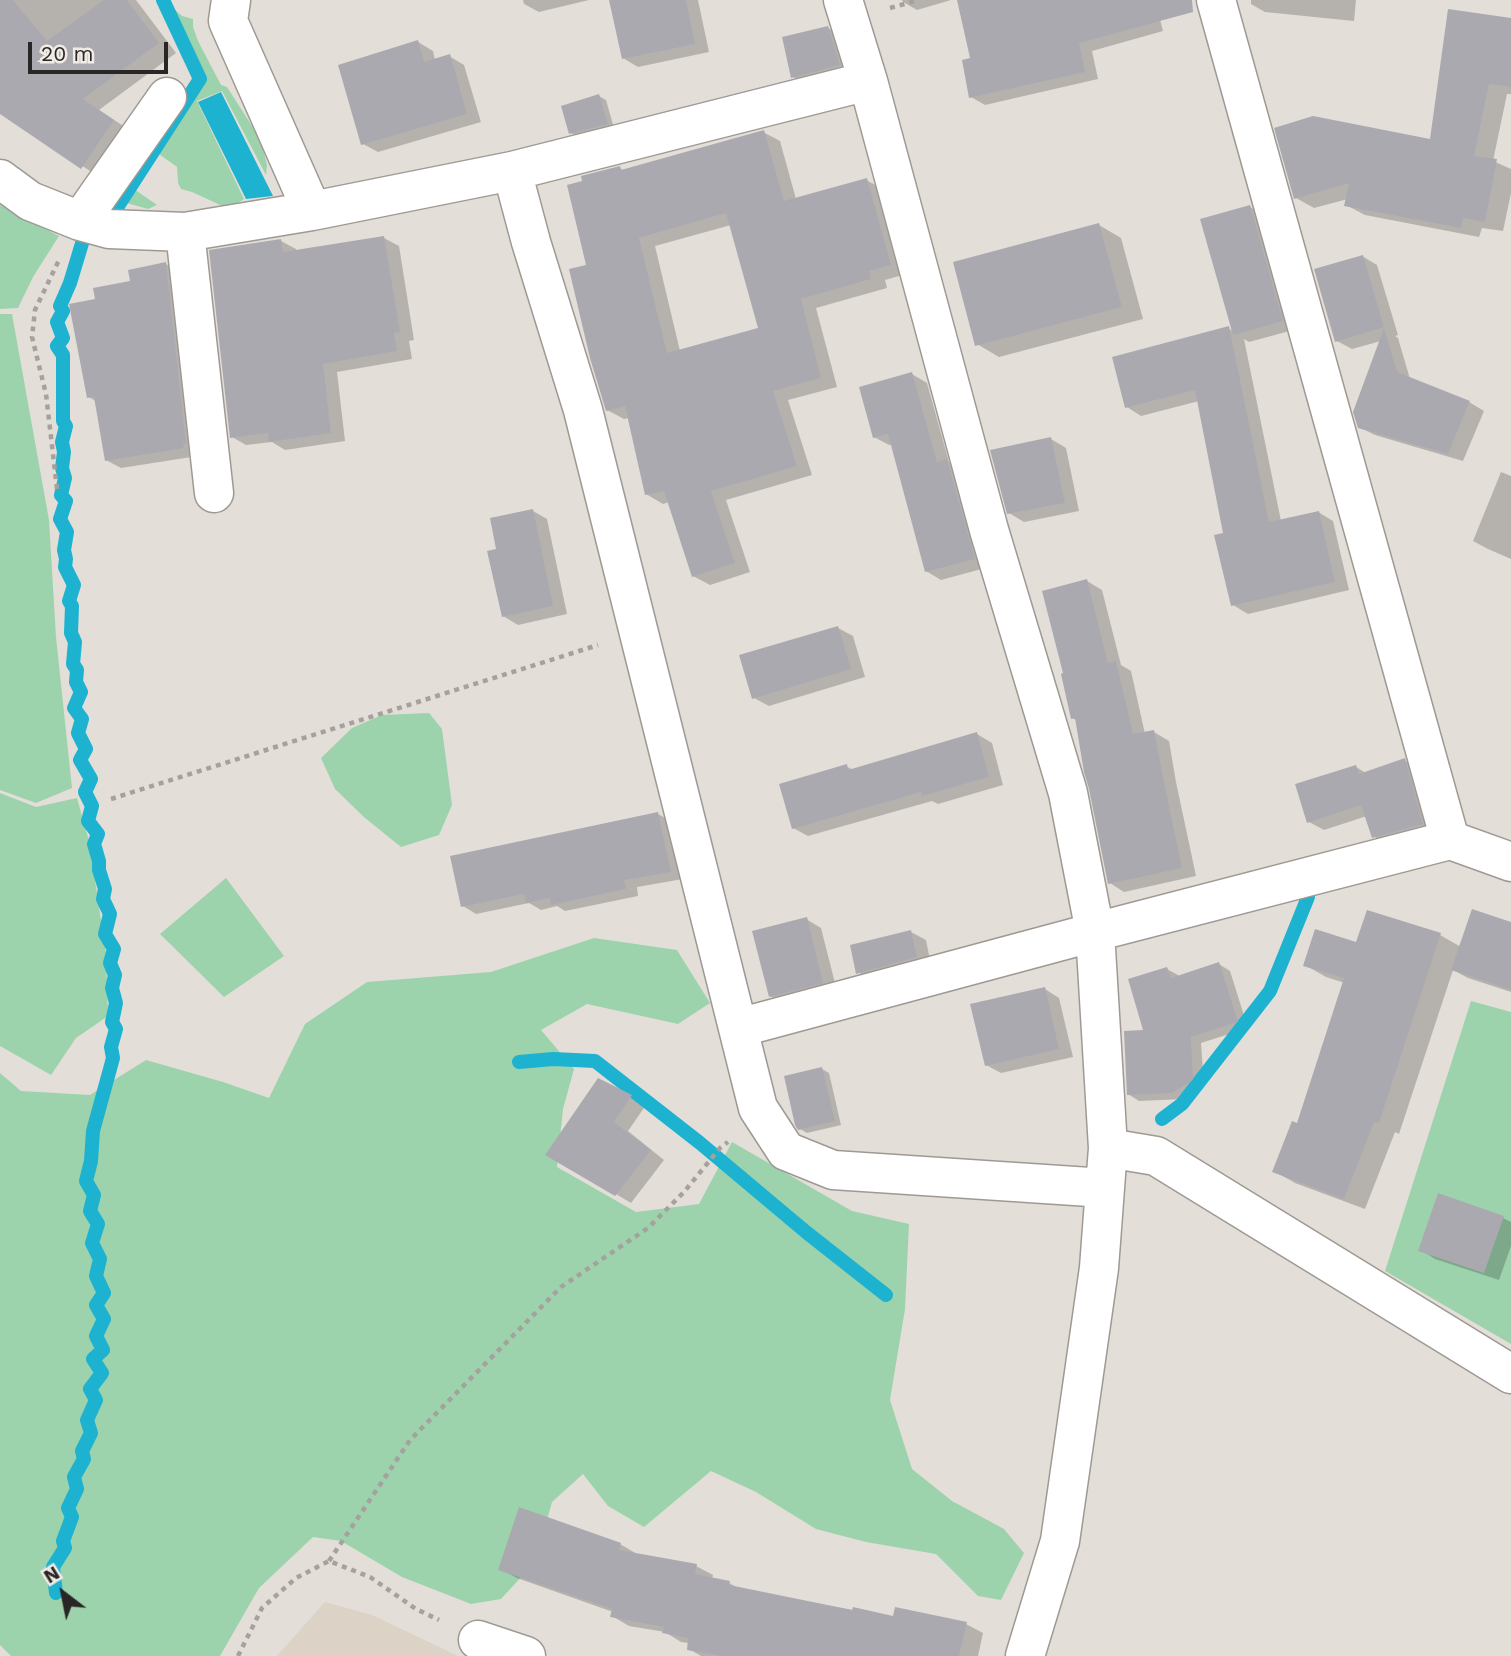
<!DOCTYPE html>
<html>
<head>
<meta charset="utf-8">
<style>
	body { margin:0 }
	#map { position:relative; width:1511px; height:1656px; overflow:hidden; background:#e3ded8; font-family:"Work Sans",sans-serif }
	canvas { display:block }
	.north { position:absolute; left:28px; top:1558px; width:70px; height:70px; -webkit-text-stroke:5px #f0ebe5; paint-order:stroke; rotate:328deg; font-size:19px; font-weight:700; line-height:28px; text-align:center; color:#292725 }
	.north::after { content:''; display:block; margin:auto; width:24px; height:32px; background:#292725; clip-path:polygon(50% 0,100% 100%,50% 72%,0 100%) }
	.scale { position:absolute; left:28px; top:42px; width:140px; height:32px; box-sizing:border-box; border:4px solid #292725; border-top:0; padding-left:9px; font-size:21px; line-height:24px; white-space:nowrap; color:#292725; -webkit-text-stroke:5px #f0ebe5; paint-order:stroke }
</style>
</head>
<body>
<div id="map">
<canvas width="1511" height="1656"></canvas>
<div class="north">N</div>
<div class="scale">20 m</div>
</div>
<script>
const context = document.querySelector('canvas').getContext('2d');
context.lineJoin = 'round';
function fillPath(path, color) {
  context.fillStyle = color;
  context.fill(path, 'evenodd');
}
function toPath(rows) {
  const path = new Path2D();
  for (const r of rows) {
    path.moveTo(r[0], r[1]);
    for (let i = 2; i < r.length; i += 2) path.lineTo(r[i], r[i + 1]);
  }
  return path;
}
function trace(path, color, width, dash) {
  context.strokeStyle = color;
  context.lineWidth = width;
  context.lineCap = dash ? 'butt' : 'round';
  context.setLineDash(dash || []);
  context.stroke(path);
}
fillPath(toPath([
	[325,1602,372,1615,458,1656,277,1656]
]), '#dcd2c6');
fillPath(toPath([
	[172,7,182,16,193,19,193,27,198,41,221,85,227,87,261,140,267,165,266,175,222,91,197,101,244,199,229,209,192,192,181,189,178,183,177,167,159,154,134,189,157,205,148,209,123,202,203,79],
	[0,205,59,236,33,277,18,308,0,309],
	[0,314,12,314,49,520,56,637,72,788,36,803,0,790],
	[429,713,442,729,452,805,439,835,401,847,365,818,335,789,321,758,352,728,382,715],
	[0,793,36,807,77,798,89,841,106,953,108,1016,76,1038,51,1075,0,1046],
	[226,878,284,956,224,997,160,934],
	[594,938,677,950,710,1003,678,1024,587,1004,541,1030,574,1069,563,1109,557,1167,636,1212,699,1204,732,1142,852,1211,909,1224,905,1309,890,1400,912,1469,952,1501,1004,1529,1024,1553,1001,1600,978,1596,936,1554,866,1542,816,1529,756,1492,711,1471,644,1527,608,1506,583,1474,552,1502,535,1562,501,1599,471,1604,402,1577,341,1541,313,1537,259,1588,220,1656,11,1656,0,1645,0,1073,21,1091,90,1095,146,1060,223,1082,269,1098,305,1024,367,982,491,972],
	[1471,1001,1511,1012,1511,1344,1385,1271]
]), '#9dd3ac');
fillPath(toPath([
	[221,92,273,196,246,199,198,102]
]), '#1eb2d1');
fillPath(toPath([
	[0,0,136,0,176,53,99,110,131,131,99,177,0,111],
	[523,0,589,0,539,12,524,4],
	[611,0,698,0,709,52,638,67,623,58],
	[902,0,951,0,917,10,903,2],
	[958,0,1155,0,1163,31,1092,51,1098,79,985,105,971,97,972,59],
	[1251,0,1356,0,1354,21,1265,12,1251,4],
	[1511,19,1511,94,1507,94,1493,161,1511,169,1511,193,1503,231,1482,228,1479,237,1365,215,1346,205,1348,199,1314,208,1296,198,1431,141],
	[828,28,843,36,854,73,807,85,793,77],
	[418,42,433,51,435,60,449,56,464,65,481,122,378,152,363,144],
	[599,96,606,100,614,128,578,137,571,133],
	[763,132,780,141,796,199,866,180,883,189,906,274,885,280,887,288,816,308,837,387,788,400,812,475,726,500,750,572,710,585,693,576,669,502,663,504,646,494,629,418,624,419,607,410,588,266,620,168,624,171],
	[731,225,761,330,680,351,655,246],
	[1250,207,1265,215,1297,329,1249,342,1244,339,1281,521,1318,512,1333,521,1349,590,1248,614,1233,605,1225,534,1199,401,1141,416,1127,407,1228,328,1233,331],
	[1099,225,1121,238,1143,319,999,357,977,344],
	[384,238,399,246,414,340,409,341,412,359,337,372,345,441,285,450,272,442,246,445,232,437,281,241,296,249,296,251],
	[1362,256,1377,265,1398,335,1395,336,1398,338,1410,379,1469,402,1484,411,1463,461,1375,435,1359,427,1381,341,1352,349,1337,341],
	[166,264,181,273,198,456,121,468,106,460,97,402,89,397,97,300],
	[912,374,927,383,949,462,962,470,989,567,941,580,926,571,893,444,889,445,874,437],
	[1051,439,1066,448,1079,511,1024,522,1009,513],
	[1501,472,1511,476,1511,559,1488,549,1473,541],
	[533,511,547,519,567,614,518,625,503,616,498,551],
	[1087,581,1102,590,1121,665,1131,671,1145,734,1154,732,1169,741,1176,782,1196,876,1124,892,1110,883,1078,721,1072,718],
	[838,628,853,636,865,677,769,706,754,698],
	[977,734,992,743,1003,785,938,804,932,801,808,836,793,828,846,766,853,770],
	[1404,760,1419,769,1437,832,1388,845,1373,836,1367,816,1324,830,1309,822,1356,767,1366,773],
	[658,814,671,821,683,879,637,887,638,896,565,911,557,906,541,910,529,903,476,914,463,906],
	[806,919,821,928,837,991,785,1004,770,996],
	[1511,924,1511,992,1468,978,1453,970,1399,1134,1395,1132,1365,1209,1295,1183,1274,1171,1298,1125,1345,983,1326,977,1305,965,1357,944,1440,935,1461,947],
	[911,932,926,940,931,965,873,981,858,972],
	[1219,964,1230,971,1248,1028,1201,1043,1204,1086,1184,1099,1139,1101,1128,1094,1145,1032,1167,969,1178,975,1179,977],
	[1045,989,1059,998,1073,1057,1001,1073,986,1065],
	[822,1069,829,1073,841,1125,807,1133,800,1129],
	[598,1080,646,1105,628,1131,664,1160,631,1203,548,1154],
	[1503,1218,1511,1222,1511,1246,1499,1280,1435,1259,1421,1250],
	[620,1544,637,1554,696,1566,713,1575,712,1579,729,1583,740,1589,895,1618,966,1624,983,1633,978,1656,701,1656,689,1649,689,1643,681,1642,665,1632,629,1626,612,1616,613,1612,517,1578,500,1569]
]), '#0003');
trace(toPath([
	[118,206,200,79,163,0],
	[519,1062,553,1059,595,1061,700,1143,806,1232,886,1295],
	[1162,1119,1182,1104,1270,991,1308,897],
	[56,1593,53,1567,65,1548,63,1541,72,1517,68,1508,77,1489,74,1477,84,1459,82,1451,91,1433,87,1420,96,1400,90,1389,102,1373,93,1359,103,1350,96,1336,104,1319,96,1305,104,1293,96,1276,100,1259,92,1243,98,1224,90,1211,94,1195,86,1181,91,1161,93,1131,113,1058,111,1047,116,1029,112,1022,116,1003,112,988,115,975,110,963,114,949,105,934,110,914,103,899,105,889,99,870,99,861,94,844,98,834,88,821,92,806,85,792,91,779,80,760,86,749,78,733,82,719,74,708,81,692,76,682,77,670,73,664,75,642,71,633,72,606,69,601,74,585,65,567,66,559,64,550,67,532,60,519,66,501,61,495,65,478,62,468,64,452,62,442,66,426,63,421,63,355,57,346,63,338,57,322,63,311,60,306,70,283,83,240]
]), '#1eb2d1', 14);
fillPath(toPath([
	[0,0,13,0,47,41,104,0,127,0,159,43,83,99,114,120,81,169,0,114],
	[609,0,686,0,695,44,622,59],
	[957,0,1192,0,1193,12,1079,43,1085,72,969,98,962,60,970,58],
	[1448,9,1511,18,1511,87,1489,84,1474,156,1497,159,1485,222,1463,218,1461,228,1344,206,1349,183,1294,199,1274,128,1313,116,1430,139],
	[828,26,840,65,791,78,782,37],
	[418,40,424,62,450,54,467,114,361,145,338,65],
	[599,94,608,124,569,134,561,106],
	[764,130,784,201,867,178,891,265,869,271,871,279,801,299,821,378,773,391,797,466,711,491,735,563,692,577,664,491,645,495,625,406,606,411,590,358,569,269,586,265,567,185,582,181,581,176,620,166,621,170],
	[726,213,758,328,667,353,639,238],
	[1250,205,1283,321,1233,335,1200,219],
	[1099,223,1122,307,975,346,953,262],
	[384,236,400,332,394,333,397,351,323,364,331,433,269,442,268,433,230,438,209,250,281,239,283,252],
	[1363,255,1384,327,1335,342,1314,269],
	[166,262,186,443,183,444,184,448,105,461,94,397,87,398,69,304,95,299,93,288,130,281,128,270],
	[1229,326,1269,522,1319,511,1335,582,1231,606,1214,535,1223,533,1195,390,1125,408,1112,357],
	[1384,328,1397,372,1470,401,1448,454,1358,428,1353,412],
	[912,372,937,462,947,459,975,559,925,572,888,434,873,438,859,387],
	[1051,437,1065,503,1007,514,990,450],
	[533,509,553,606,502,617,487,551,496,549,490,518],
	[1087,579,1108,663,1116,661,1133,734,1154,730,1162,772,1182,868,1108,884,1089,789,1084,772,1075,718,1071,719,1061,674,1063,673,1042,591],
	[838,626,851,669,752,699,739,655],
	[977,732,989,777,922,796,921,792,792,829,779,784,847,764,848,770],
	[1405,758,1423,824,1372,838,1361,805,1307,823,1295,784,1356,765,1359,774],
	[658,812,671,872,624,880,626,889,551,905,550,898,526,903,524,894,461,907,450,856],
	[1472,909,1511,922,1511,990,1451,970],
	[1367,910,1441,933,1379,1123,1374,1122,1344,1199,1272,1172,1292,1121,1297,1123,1344,978,1303,966,1315,929,1356,942],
	[807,917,823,983,769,997,752,931],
	[911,930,917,957,856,974,850,945],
	[1219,962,1238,1022,1191,1037,1193,1080,1172,1093,1127,1095,1124,1031,1143,1030,1128,979,1167,967,1171,978],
	[1045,987,1059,1049,985,1066,970,1004],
	[822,1067,835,1121,798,1130,795,1125,784,1076],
	[598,1078,632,1095,614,1122,651,1150,615,1196,545,1155],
	[1438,1193,1504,1216,1484,1273,1418,1251],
	[519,1507,621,1543,619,1550,697,1564,695,1574,730,1581,729,1585,852,1610,853,1607,893,1616,895,1607,967,1622,959,1656,721,1656,687,1650,688,1638,662,1633,664,1627,610,1617,612,1609,498,1570]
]), '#aba9b0');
const minor = toPath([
	[231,0,228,21,312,211],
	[843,0,868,81,989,530,1068,793,1095,932,1108,1148,1099,1268,1060,1541,1025,1656],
	[1216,0,1450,840],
	[512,171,531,242,583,410,758,1108,786,1151,833,1170,1105,1188],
	[0,179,30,201,80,221,109,229,185,232,312,211,512,171,868,81],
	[80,221,167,97],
	[185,232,214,493],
	[738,1028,1095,932,1450,840,1511,862],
	[1108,1148,1156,1156,1511,1374],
	[478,1640,526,1656]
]);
trace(minor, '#9f9994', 41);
trace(toPath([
	[890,8,919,0],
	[57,489,46,394,32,337,35,310,59,260],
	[111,799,598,645],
	[329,1561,410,1440,561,1287,648,1228,684,1192,720,1148,728,1142],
	[238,1656,262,1608,296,1578,329,1561,370,1577,416,1609,439,1620]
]), '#a5a19c', 4.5, [5, 5]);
trace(minor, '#fff', 38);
</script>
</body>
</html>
